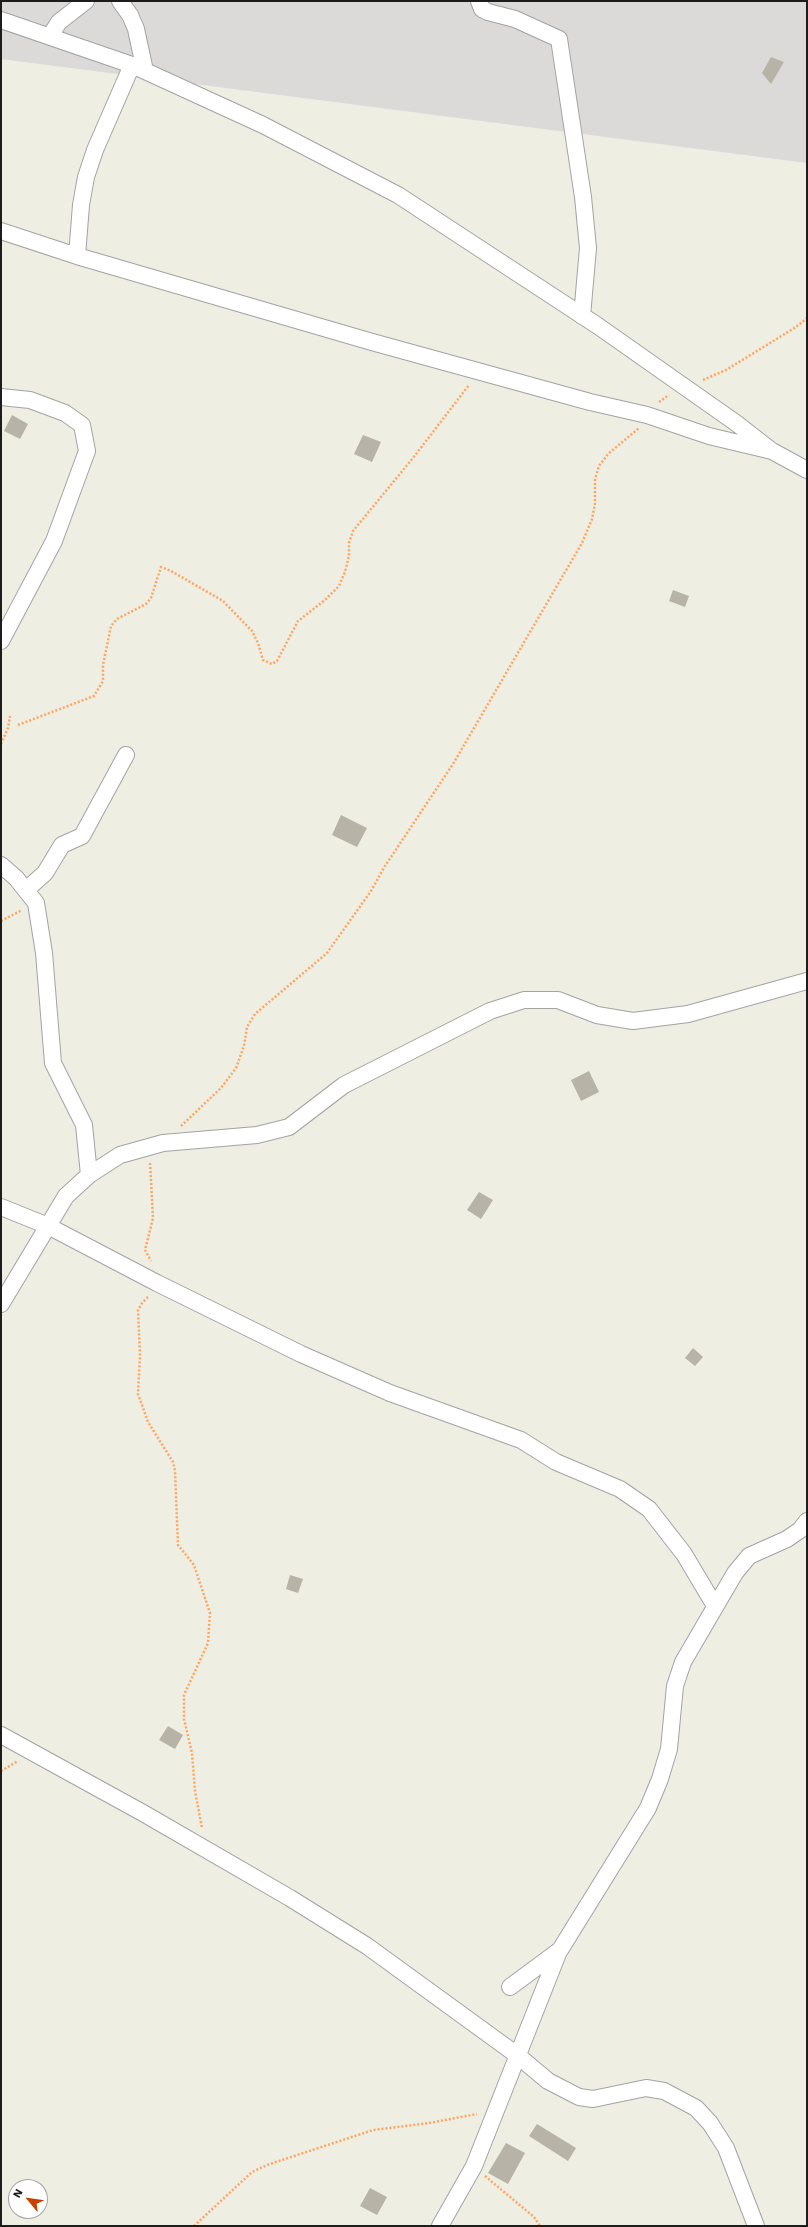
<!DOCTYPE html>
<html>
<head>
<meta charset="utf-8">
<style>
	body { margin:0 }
	#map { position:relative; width:808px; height:2227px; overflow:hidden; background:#eeeee2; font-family:"Work Sans",sans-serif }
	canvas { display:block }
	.frame { position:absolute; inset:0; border:2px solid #1c1c1c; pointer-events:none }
	.north { position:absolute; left:8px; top:2179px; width:40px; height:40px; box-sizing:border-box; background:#fff; border:1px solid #a4a4a4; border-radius:50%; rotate:299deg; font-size:11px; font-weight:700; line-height:16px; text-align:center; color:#1c1c1c }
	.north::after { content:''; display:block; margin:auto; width:14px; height:18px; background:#c94100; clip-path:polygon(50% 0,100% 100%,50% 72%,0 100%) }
</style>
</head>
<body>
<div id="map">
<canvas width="808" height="2227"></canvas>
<div class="frame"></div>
<div class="north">N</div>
</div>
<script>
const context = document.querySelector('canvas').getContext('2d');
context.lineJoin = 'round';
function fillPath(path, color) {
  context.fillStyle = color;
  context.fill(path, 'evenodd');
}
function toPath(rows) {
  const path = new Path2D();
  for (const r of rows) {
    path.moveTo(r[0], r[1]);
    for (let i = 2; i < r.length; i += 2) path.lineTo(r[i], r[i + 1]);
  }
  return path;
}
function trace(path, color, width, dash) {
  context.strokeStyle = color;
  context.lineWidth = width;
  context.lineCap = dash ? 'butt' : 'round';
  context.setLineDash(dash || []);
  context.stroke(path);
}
fillPath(toPath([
	[1,1,807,1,807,163,1,59]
]), '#dbdad9');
fillPath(toPath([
	[771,57,784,62,771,84,762,73],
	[12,415,28,424,20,439,4,431],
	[363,435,381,442,372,462,354,454],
	[673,590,689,596,685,607,669,601],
	[341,815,367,828,357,847,332,835],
	[589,1071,599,1092,581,1101,571,1080],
	[479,1192,493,1200,481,1219,467,1210],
	[693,1348,703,1357,695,1366,685,1358],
	[290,1575,303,1579,298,1593,286,1589],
	[168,1726,183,1735,175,1749,159,1740],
	[537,2124,576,2148,568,2161,529,2136],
	[506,2143,525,2153,508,2184,488,2173],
	[370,2188,387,2197,377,2215,360,2206]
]), '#b7b4a7');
const minor = toPath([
	[120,1,130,15,136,29,145,71],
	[479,1,482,9,488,12,515,19,559,39,583,197,588,248,582,316],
	[1,20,132,65,263,125,398,195,598,326,736,423,772,451],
	[50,36,59,22,86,1],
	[1,231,77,256,372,342,590,402,647,415,709,436,772,451,807,470],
	[77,256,81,205,86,177,95,150,132,65],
	[1,397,30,400,65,413,82,425,87,451,54,541,1,641],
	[1,865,16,878,36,903,44,953,53,1063,84,1125,89,1175],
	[26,890,45,873,62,845,82,836,126,755],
	[1,1207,48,1226,157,1283,301,1354,390,1393,521,1440,556,1462,620,1489,649,1509,684,1554,715,1606],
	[1,1304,66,1196,89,1175,120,1155,163,1143,257,1135,289,1127,344,1085,490,1011,524,1000,558,1000,597,1015,633,1021,688,1014,807,981],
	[1,1735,143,1813,290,1898,367,1946,517,2055,548,2081,579,2097,593,2099,646,2088,664,2091,696,2108,710,2123,726,2148,756,2226],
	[510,1987,560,1950,648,1808,660,1779,669,1749,675,1686,683,1662,735,1573,749,1556,787,1539,800,1530,807,1521],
	[440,2226,474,2166,559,1951]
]);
trace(minor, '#a3a3a3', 18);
trace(toPath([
	[703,380,726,370,796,327,807,318],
	[659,402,669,395],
	[18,725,94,696,103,681,103,665,111,626,117,619,146,604,151,598,161,567,171,571,223,601,252,631,258,643,263,660,272,664,277,661,298,621,325,600,339,586,345,572,349,556,349,543,353,531,413,458,469,385],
	[1,744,8,728,10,716],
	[1,921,22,910],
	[181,1126,221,1088,236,1068,244,1046,247,1027,255,1014,327,953,371,891,385,866,453,764,582,543,592,519,595,503,595,479,599,466,608,454,639,428],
	[150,1163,153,1218,145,1250,151,1261],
	[148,1297,142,1303,138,1310,140,1355,138,1394,148,1422,173,1462,175,1471,178,1545,194,1565,210,1613,208,1643,184,1695,184,1719,192,1753,195,1791,202,1828],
	[1,1771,18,1761],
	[485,2176,534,2217,540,2226],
	[194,2226,252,2172,267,2165,373,2130,429,2123,477,2114]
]), '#ffa562', 2.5, [2, 2]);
trace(minor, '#fff', 16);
</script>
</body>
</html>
